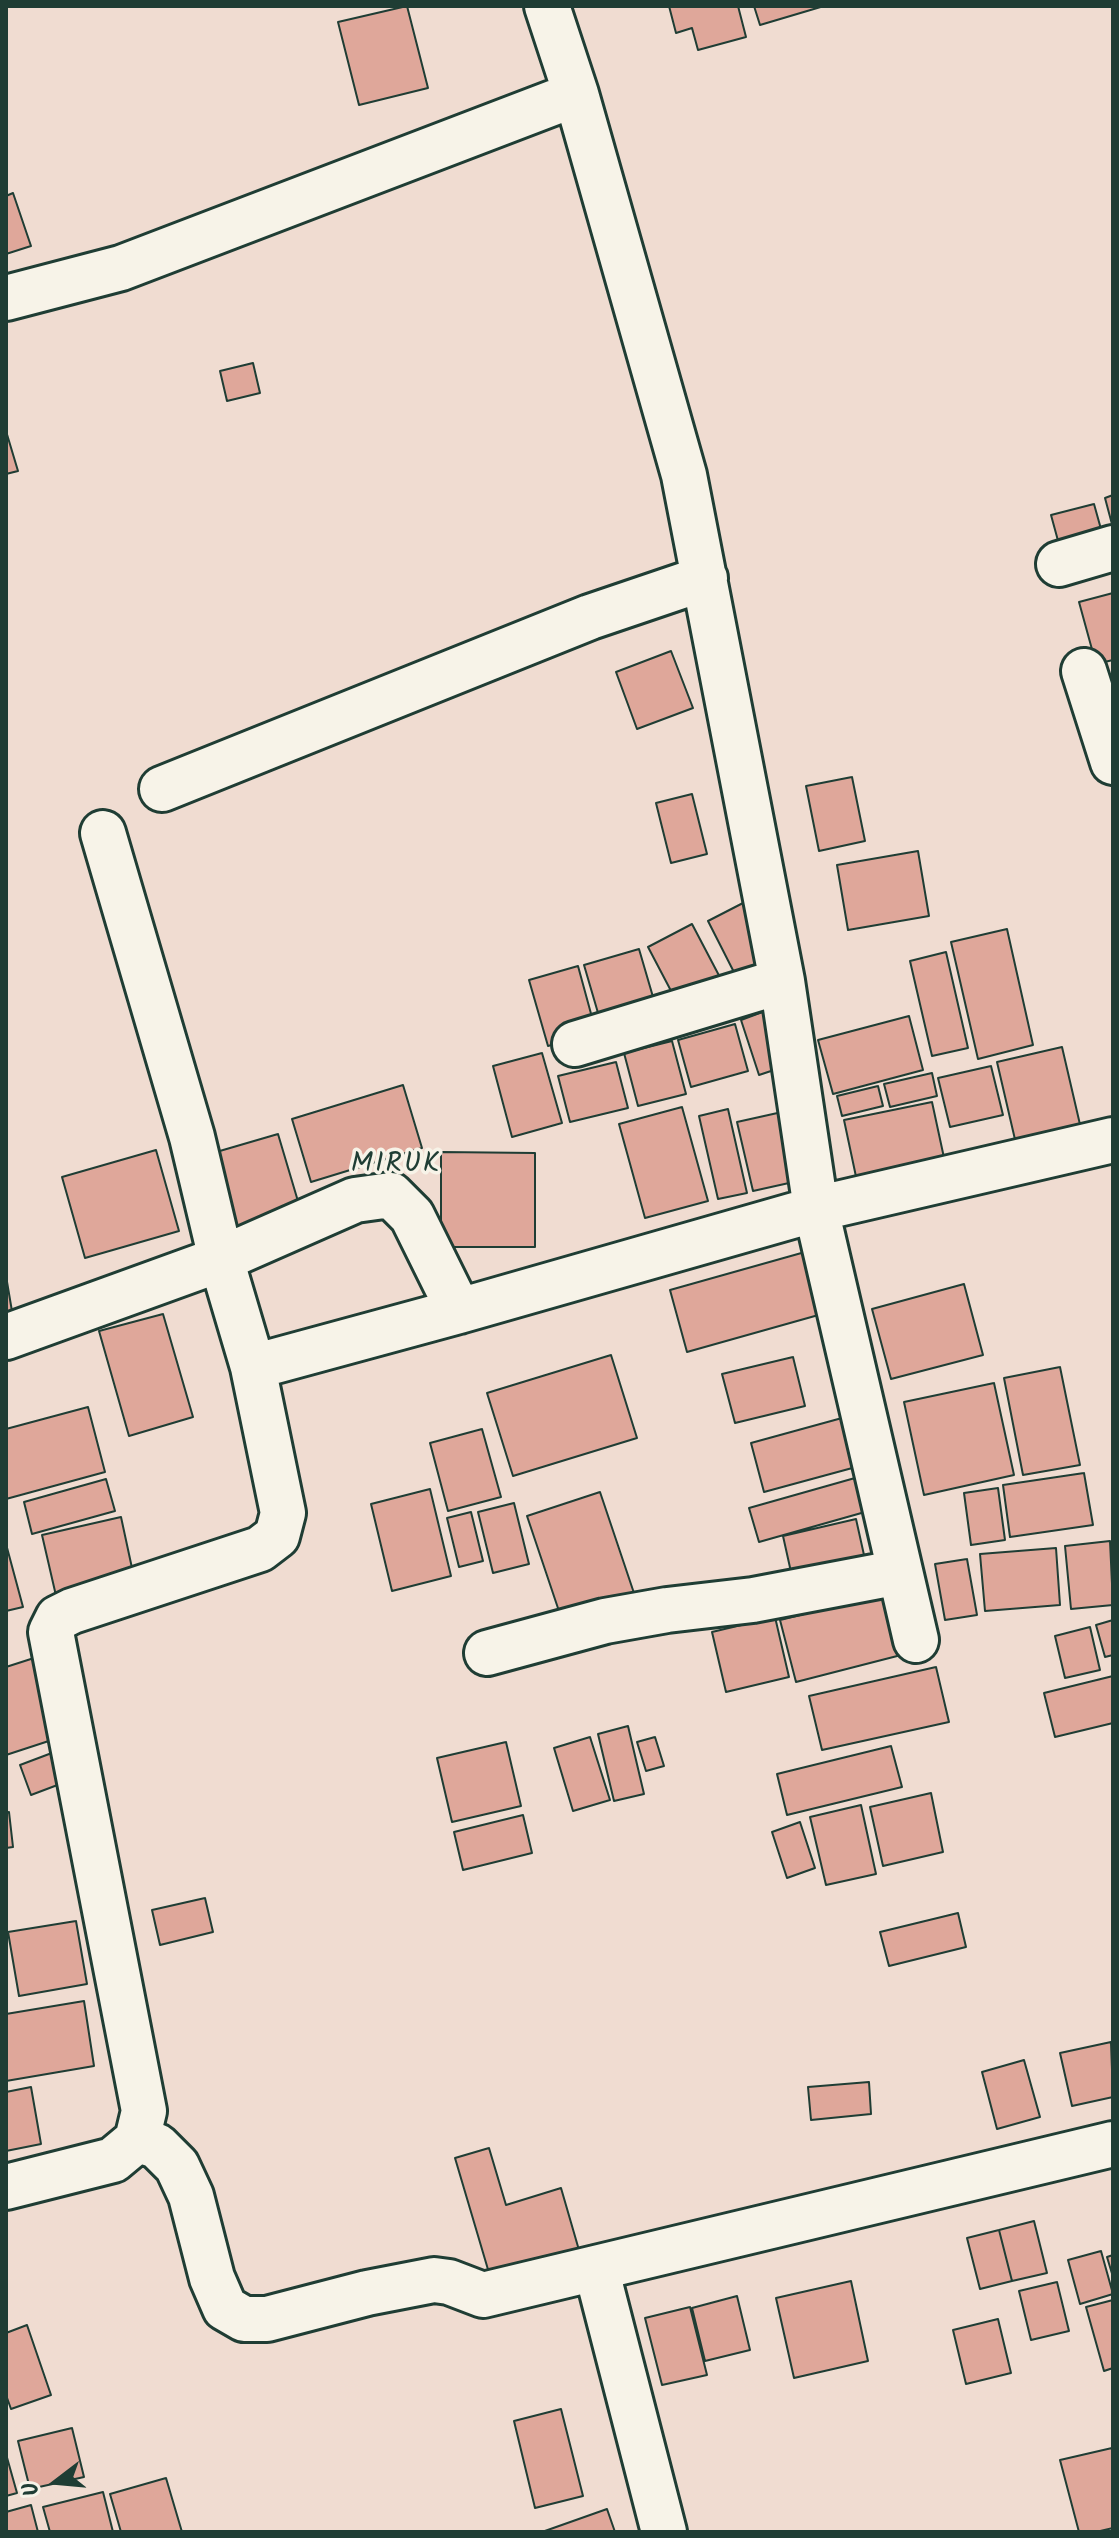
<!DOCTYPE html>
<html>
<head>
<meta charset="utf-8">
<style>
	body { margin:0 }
	#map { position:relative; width:1119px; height:2538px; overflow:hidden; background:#f0dcd1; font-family:Kalam,sans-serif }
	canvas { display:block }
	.frame { position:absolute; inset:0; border:8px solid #1f3d34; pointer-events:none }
	.north { position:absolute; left:16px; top:2442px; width:80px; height:80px; -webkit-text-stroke:6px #f7f3e8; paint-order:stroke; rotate:254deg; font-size:22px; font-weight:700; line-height:32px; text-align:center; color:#1f3d34 }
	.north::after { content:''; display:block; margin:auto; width:28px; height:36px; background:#1f3d34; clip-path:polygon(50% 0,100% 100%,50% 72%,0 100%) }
</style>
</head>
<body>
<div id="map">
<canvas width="1119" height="2538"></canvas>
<div class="frame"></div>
<div class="north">U</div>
</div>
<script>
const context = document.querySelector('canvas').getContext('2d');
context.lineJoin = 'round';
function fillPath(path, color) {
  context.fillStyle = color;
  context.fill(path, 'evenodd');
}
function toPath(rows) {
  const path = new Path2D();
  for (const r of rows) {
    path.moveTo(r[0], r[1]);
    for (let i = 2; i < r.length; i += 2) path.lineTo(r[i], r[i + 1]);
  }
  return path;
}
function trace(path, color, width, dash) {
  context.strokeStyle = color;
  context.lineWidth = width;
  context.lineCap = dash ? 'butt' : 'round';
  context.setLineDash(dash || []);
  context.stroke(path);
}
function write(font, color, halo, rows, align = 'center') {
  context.font = font + ' Kalam,sans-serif';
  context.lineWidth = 7;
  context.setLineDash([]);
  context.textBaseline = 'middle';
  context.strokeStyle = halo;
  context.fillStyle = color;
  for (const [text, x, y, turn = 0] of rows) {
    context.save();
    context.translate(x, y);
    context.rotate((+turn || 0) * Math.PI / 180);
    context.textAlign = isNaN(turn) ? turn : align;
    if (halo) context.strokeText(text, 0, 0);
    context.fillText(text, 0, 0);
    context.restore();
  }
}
const building = toPath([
	[407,6,428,88,359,105,338,22,407,6],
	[669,6,738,6,746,37,698,50,692,28,676,33,669,6],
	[754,6,824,6,760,25,754,6],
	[13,193,31,246,6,254,6,196,13,193],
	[253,363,260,393,227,401,220,371,253,363],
	[6,431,18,471,6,474,6,431],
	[1113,495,1113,528,1105,498,1113,495],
	[1094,504,1106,547,1063,559,1051,515,1094,504],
	[1113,593,1113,660,1096,664,1079,602,1113,593],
	[671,651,693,708,637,729,616,672,671,651],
	[852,777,865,841,819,851,806,786,852,777],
	[692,794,707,854,671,863,656,803,692,794],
	[918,851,929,916,848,930,837,865,918,851],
	[743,903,776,968,741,986,708,921,743,903],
	[692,924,724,985,680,1008,648,947,692,924],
	[1007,929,1033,1045,978,1059,951,942,1007,929],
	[639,949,658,1014,603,1030,584,965,639,949],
	[946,952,968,1048,932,1056,910,961,946,952],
	[578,966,596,1032,548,1046,529,980,578,966],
	[773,1008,792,1064,759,1075,741,1020,773,1008],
	[909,1016,923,1070,833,1094,818,1040,909,1016],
	[735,1024,748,1071,691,1087,678,1040,735,1024],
	[672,1041,686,1094,638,1106,624,1053,672,1041],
	[1062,1047,1085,1146,1020,1161,997,1062,1062,1047],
	[542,1053,562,1123,512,1137,493,1066,542,1053],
	[616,1062,628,1108,570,1122,558,1076,616,1062],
	[991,1066,1003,1115,950,1127,938,1078,991,1066],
	[932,1073,937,1096,890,1107,884,1084,932,1073],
	[403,1085,422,1148,311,1182,292,1119,403,1085],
	[878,1086,883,1106,842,1116,837,1096,878,1086],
	[932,1102,946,1167,858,1186,844,1120,932,1102],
	[682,1107,708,1201,645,1218,619,1124,682,1107],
	[728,1109,747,1193,718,1199,699,1116,728,1109],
	[782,1112,798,1181,753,1191,737,1122,782,1112],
	[278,1134,300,1208,229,1229,206,1155,278,1134],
	[156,1150,179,1231,85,1258,62,1177,156,1150],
	[441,1152,535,1153,535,1247,441,1247,441,1152],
	[805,1252,822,1314,687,1352,670,1290,805,1252],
	[6,1276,14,1323,6,1324,6,1276],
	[964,1284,983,1355,891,1379,872,1309,964,1284],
	[163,1314,193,1417,129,1436,99,1331,163,1314],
	[611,1355,637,1438,513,1476,487,1393,611,1355],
	[793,1357,805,1406,735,1423,722,1374,793,1357],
	[1060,1367,1080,1465,1023,1475,1004,1378,1060,1367],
	[994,1383,1014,1475,924,1495,904,1402,994,1383],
	[88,1407,105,1472,6,1499,6,1429,88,1407],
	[842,1418,856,1467,764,1492,751,1443,842,1418],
	[482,1429,501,1497,448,1511,430,1443,482,1429],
	[1084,1473,1093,1525,1010,1537,1003,1485,1084,1473],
	[855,1478,865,1512,759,1542,749,1508,855,1478],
	[106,1479,115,1511,32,1534,24,1502,106,1479],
	[998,1488,1005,1540,971,1545,964,1493,998,1488],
	[430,1489,451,1576,392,1591,371,1504,430,1489],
	[600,1492,638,1605,565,1629,527,1516,600,1492],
	[514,1503,529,1564,493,1573,478,1512,514,1503],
	[471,1512,483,1561,459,1567,447,1518,471,1512],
	[121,1517,135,1582,57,1600,42,1535,121,1517],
	[856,1519,868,1573,795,1590,783,1536,856,1519],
	[1110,1541,1113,1605,1071,1609,1065,1546,1110,1541],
	[6,1544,23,1607,6,1611,6,1544],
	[1056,1548,1060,1605,985,1611,980,1554,1056,1548],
	[967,1559,977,1615,945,1620,935,1564,967,1559],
	[889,1593,905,1654,796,1682,780,1620,889,1593],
	[775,1617,789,1677,726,1692,712,1632,775,1617],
	[1113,1620,1113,1655,1105,1657,1096,1625,1113,1620],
	[1090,1627,1100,1670,1065,1678,1055,1636,1090,1627],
	[34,1658,61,1737,6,1755,6,1667,34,1658],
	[936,1667,949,1722,822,1750,809,1696,936,1667],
	[1113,1676,1113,1723,1055,1737,1044,1693,1113,1676],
	[628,1726,644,1794,614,1801,598,1734,628,1726],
	[590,1737,610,1800,573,1811,554,1748,590,1737],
	[655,1737,664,1766,646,1771,637,1742,655,1737],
	[506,1742,521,1806,452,1822,437,1758,506,1742],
	[891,1746,902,1787,787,1815,777,1774,891,1746],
	[65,1748,76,1778,31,1795,20,1765,65,1748],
	[931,1793,943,1852,883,1866,870,1807,931,1793],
	[861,1805,876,1874,826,1885,810,1817,861,1805],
	[9,1812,13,1847,6,1848,6,1813,9,1812],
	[523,1815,532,1853,463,1870,454,1832,523,1815],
	[800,1822,815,1868,787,1878,772,1832,800,1822],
	[205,1898,213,1932,160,1945,152,1910,205,1898],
	[958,1913,966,1947,889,1966,880,1932,958,1913],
	[76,1921,87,1984,19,1996,8,1932,76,1921],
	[84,2001,94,2066,6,2081,6,2014,84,2001],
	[1111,2042,1113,2097,1072,2106,1060,2053,1111,2042],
	[1024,2060,1040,2117,997,2129,982,2072,1024,2060],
	[869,2082,871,2114,811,2120,808,2087,869,2082],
	[31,2087,41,2144,6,2151,6,2092,31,2087],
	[489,2148,506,2205,561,2188,581,2257,492,2283,455,2158,489,2148],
	[1034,2221,1047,2273,1012,2281,999,2230,1034,2221],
	[999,2230,1012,2281,980,2289,967,2238,999,2230],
	[1101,2251,1113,2294,1080,2304,1068,2260,1101,2251],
	[1113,2255,1113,2277,1107,2257,1113,2255],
	[851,2281,868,2361,794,2378,776,2298,851,2281],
	[1057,2282,1069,2331,1031,2340,1019,2291,1057,2282],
	[737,2296,750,2350,705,2361,692,2308,737,2296],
	[1113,2300,1113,2368,1104,2371,1086,2307,1113,2300],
	[690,2307,707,2375,662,2385,645,2318,690,2307],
	[998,2319,1011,2373,966,2384,953,2330,998,2319],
	[27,2325,51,2395,11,2409,6,2395,6,2333,27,2325],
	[561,2409,583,2496,535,2508,514,2421,561,2409],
	[72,2428,84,2477,30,2489,18,2441,72,2428],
	[1112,2448,1113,2528,1096,2532,1079,2532,1060,2460,1112,2448],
	[6,2454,17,2493,6,2496,6,2454],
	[166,2478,182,2532,121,2532,110,2494,166,2478],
	[103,2492,113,2532,50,2532,43,2507,103,2492],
	[31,2505,38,2532,6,2532,6,2512,31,2505],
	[607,2509,615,2532,542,2532,607,2509]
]);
fillPath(building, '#dfa79a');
trace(building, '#1f3d34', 2);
const minor = toPath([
	[547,6,576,94,684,475,782,981,816,1209,916,1640],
	[6,298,121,268,576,94],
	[1059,564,1113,548],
	[1084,671,1113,762],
	[162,789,590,617,705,578],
	[103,833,192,1137,221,1259,355,1200,391,1195,412,1216,459,1311],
	[575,1044,782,981],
	[6,1337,221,1259,253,1367,459,1311,816,1209,1113,1140],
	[487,1653,605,1621,667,1610,753,1600,900,1572],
	[137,2140,157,2146,177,2166,191,2196,212,2278,225,2308,244,2319,267,2319,367,2293,434,2280,449,2282,483,2295,1113,2144],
	[6,2187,113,2160,137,2140,144,2111,51,1632,58,1618,72,1611,260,1549,277,1536,283,1513,253,1367],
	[596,2268,664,2532]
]);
trace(minor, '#1f3d34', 50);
trace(minor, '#f7f3e8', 44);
context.letterSpacing = '2px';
write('28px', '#1f3d34', '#f7f3e8', [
	["MIRUK",396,1166]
]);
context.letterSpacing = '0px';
</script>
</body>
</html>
